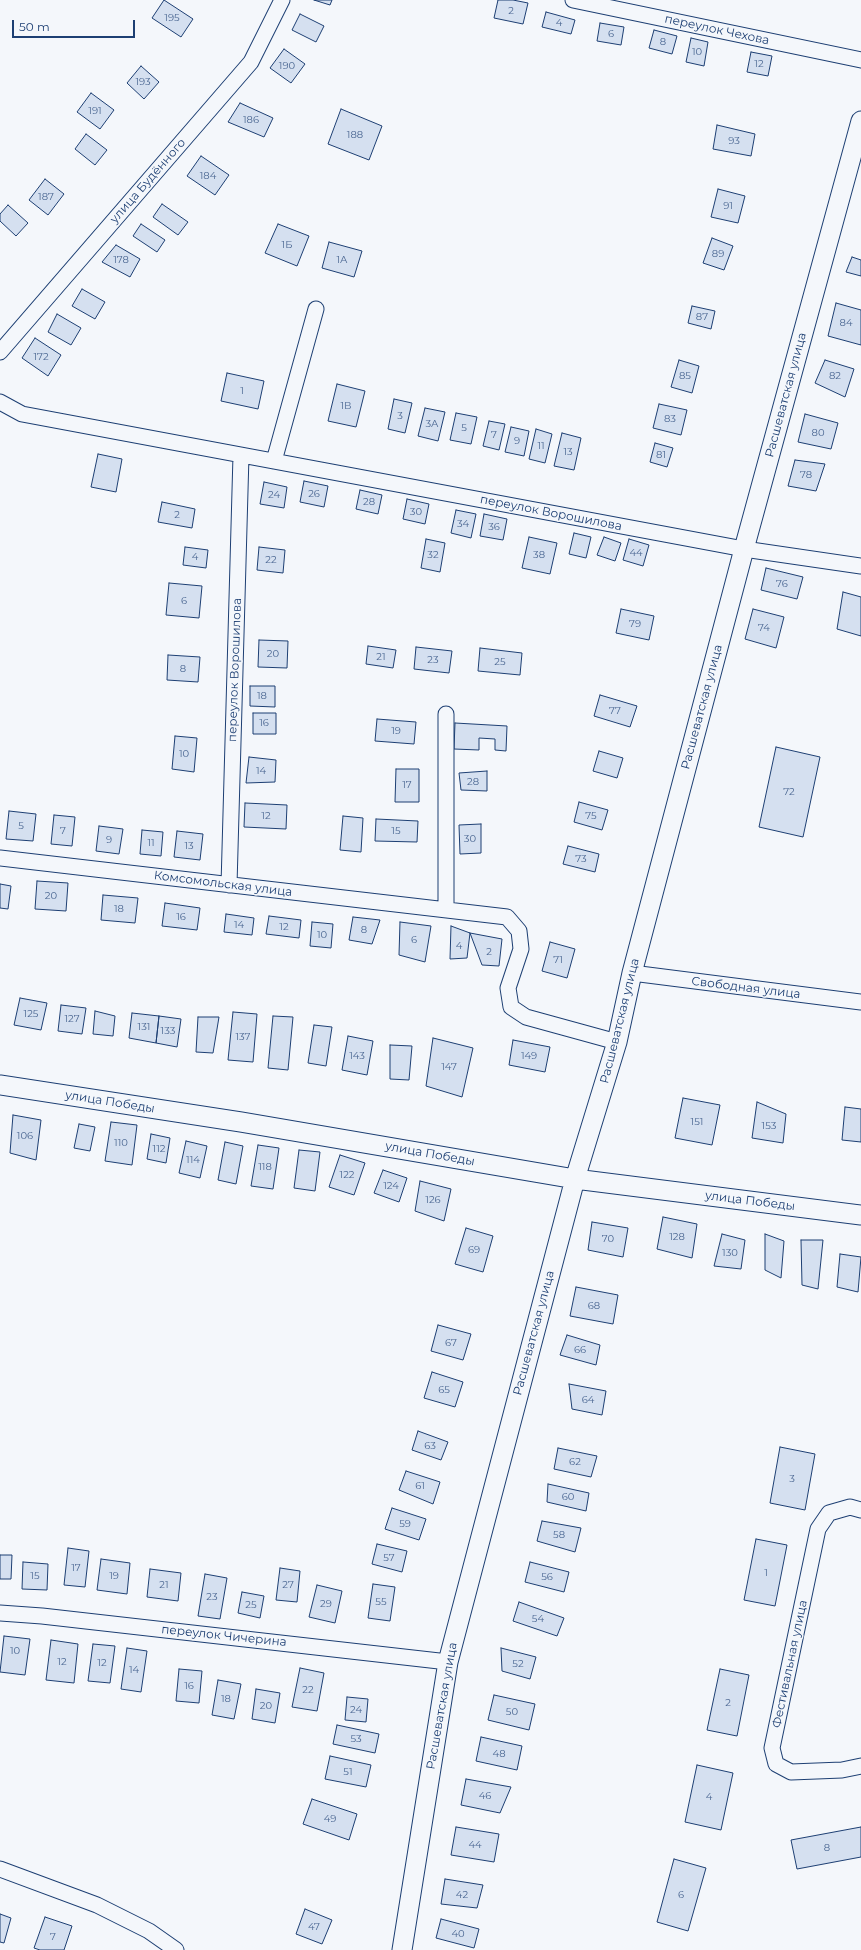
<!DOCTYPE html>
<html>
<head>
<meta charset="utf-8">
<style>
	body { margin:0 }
	#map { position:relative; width:861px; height:1950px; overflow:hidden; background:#f4f7fb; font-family:Montserrat,sans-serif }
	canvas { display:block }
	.scale { position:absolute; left:12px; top:20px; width:123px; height:18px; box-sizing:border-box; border:2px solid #1d3f73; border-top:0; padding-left:5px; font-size:12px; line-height:14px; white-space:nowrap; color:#1d3f73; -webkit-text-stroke:3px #f4f7fb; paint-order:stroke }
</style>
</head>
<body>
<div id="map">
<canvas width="861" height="1950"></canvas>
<div class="scale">50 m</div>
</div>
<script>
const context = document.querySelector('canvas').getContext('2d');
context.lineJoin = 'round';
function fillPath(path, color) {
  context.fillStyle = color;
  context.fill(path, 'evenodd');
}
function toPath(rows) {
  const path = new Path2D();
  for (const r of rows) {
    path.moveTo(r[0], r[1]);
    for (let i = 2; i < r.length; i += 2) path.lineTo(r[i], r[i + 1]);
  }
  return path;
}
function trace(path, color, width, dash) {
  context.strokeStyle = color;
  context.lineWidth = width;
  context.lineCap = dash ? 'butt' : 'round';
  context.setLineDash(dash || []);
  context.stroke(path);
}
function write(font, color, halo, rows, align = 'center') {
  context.font = font + ' Montserrat,sans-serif';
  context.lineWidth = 3;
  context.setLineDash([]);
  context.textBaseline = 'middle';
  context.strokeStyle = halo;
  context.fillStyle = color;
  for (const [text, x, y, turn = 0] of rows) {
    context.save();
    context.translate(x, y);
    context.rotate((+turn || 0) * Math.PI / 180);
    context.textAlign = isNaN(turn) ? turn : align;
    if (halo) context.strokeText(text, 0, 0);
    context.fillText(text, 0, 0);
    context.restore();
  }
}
const building = toPath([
	[164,0,193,19,181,37,152,18,164,0],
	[314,0,332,0,330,5,314,0],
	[498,0,513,0,528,3,523,24,494,18,498,0],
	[546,12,575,20,571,34,542,27,546,12],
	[300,14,324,26,316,42,292,30,300,14],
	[600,23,624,27,621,45,597,41,600,23],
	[654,30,677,36,672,54,649,48,654,30],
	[691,38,708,42,704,66,686,62,691,38],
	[284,49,305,64,291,83,270,68,284,49],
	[751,52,772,56,768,76,747,72,751,52],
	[141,66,159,82,144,99,127,83,141,66],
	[91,93,114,110,100,129,77,112,91,93],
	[240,103,273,118,264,137,228,122,240,103],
	[341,109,382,126,369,160,328,144,341,109],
	[717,125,755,134,751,156,713,149,717,125],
	[86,134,107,150,95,165,75,149,86,134],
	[201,156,229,175,215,195,187,176,201,156],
	[45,179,64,194,48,215,29,200,45,179],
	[718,189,745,196,738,223,711,217,718,189],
	[162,204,188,222,178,235,153,217,162,204],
	[8,205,28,223,16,236,0,221,0,214,8,205],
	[141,224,165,240,157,252,133,236,141,224],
	[278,224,309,236,297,266,265,253,278,224],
	[712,238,733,246,724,270,703,263,712,238],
	[329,242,362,251,354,277,322,268,329,242],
	[116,245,140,259,130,277,102,262,116,245],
	[852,257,861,260,861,276,846,272,852,257],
	[82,289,105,302,95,319,72,306,82,289],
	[836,303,861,310,861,345,828,336,836,303],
	[692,306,715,311,711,329,688,323,692,306],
	[57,314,81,328,71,345,48,332,57,314],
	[35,338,61,355,48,376,22,358,35,338],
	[679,360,699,366,692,393,671,387,679,360],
	[825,360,854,369,845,397,815,383,825,360],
	[227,373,264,381,258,409,221,401,227,373],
	[337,384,365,391,356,427,328,421,337,384],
	[394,399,412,403,405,433,388,429,394,399],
	[659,404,687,410,681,435,653,428,659,404],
	[425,408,445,412,438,441,418,436,425,408],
	[456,413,477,417,471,444,450,440,456,413],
	[805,414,838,423,831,449,798,442,805,414],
	[489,421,505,424,499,450,483,446,489,421],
	[511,427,529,431,524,456,505,452,511,427],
	[536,429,552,434,545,463,529,459,536,429],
	[562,433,581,438,574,470,554,466,562,433],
	[655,443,673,448,667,467,650,462,655,443],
	[98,454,122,459,116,492,91,487,98,454],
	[795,460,825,464,816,491,788,486,795,460],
	[304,481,328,486,324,507,300,502,304,481],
	[264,482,287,487,284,508,260,504,264,482],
	[360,490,382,495,378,514,356,509,360,490],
	[407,499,429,504,425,524,403,519,407,499],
	[162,502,195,509,192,528,158,522,162,502],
	[456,510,476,514,471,538,451,533,456,510],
	[484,514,507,519,503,540,480,536,484,514],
	[574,533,591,537,586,558,569,554,574,533],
	[529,537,557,543,550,574,522,568,529,537],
	[604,537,621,543,615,561,597,555,604,537],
	[426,539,445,543,440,572,421,568,426,539],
	[629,539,649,545,643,566,623,560,629,539],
	[185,547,208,550,206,568,183,565,185,547],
	[259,547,285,550,283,573,257,570,259,547],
	[766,568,803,577,797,599,761,590,766,568],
	[169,583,202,586,199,618,166,615,169,583],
	[843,592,861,597,861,636,837,629,843,592],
	[621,609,654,616,649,640,616,633,621,609],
	[753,609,784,617,776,648,745,639,753,609],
	[259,640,288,641,287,668,258,667,259,640],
	[368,646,396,650,393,668,366,664,368,646],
	[416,647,452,651,449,673,414,669,416,647],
	[480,648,522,653,520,675,478,671,480,648],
	[168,655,200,657,198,682,167,680,168,655],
	[250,686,275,686,275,707,250,706,250,686],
	[600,695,637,706,630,727,594,716,600,695],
	[253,713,276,713,276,734,253,734,253,713],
	[377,719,416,722,414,744,375,741,377,719],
	[455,723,507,726,506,751,495,750,495,739,479,738,479,750,454,749,455,723],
	[175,736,197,738,194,772,172,769,175,736],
	[776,747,820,757,803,837,759,827,776,747],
	[599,751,623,758,617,778,593,771,599,751],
	[249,757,276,760,275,782,246,783,249,757],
	[396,769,419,769,419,802,395,802,396,769],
	[487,771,487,791,461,790,459,773,487,771],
	[579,802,608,810,602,830,574,822,579,802],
	[245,803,287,805,286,829,244,827,245,803],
	[9,811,36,814,33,841,6,839,9,811],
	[54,815,75,817,72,846,51,844,54,815],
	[343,816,363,818,361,852,340,850,343,816],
	[376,819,418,821,417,842,375,841,376,819],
	[481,824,481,853,460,854,459,825,481,824],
	[99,826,123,829,119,854,96,851,99,826],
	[142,830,163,832,161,856,140,854,142,830],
	[177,831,203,834,200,860,174,857,177,831],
	[568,846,599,854,595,872,563,864,568,846],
	[37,881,68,883,66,911,35,909,37,881],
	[0,884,11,886,8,909,0,908,0,884],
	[103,895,138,898,135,923,101,920,103,895],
	[165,903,200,908,197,930,162,926,165,903],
	[226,914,254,918,252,935,224,932,226,914],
	[269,916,301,920,299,938,266,934,269,916],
	[353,917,380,920,372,944,349,940,353,917],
	[312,922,333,924,331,948,310,946,312,922],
	[400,922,431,926,425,962,399,955,400,922],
	[451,926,470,933,467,958,450,959,451,926],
	[470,933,502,939,499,966,482,965,470,933],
	[550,942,575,949,567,978,542,971,550,942],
	[20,998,47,1003,41,1030,14,1025,20,998],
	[61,1005,86,1008,82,1034,58,1031,61,1005],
	[95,1011,115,1016,113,1036,93,1034,95,1011],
	[233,1012,257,1014,253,1062,228,1060,233,1012],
	[132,1013,159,1016,156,1043,129,1038,132,1013],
	[159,1016,181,1019,177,1047,156,1043,159,1016],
	[273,1016,293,1017,288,1070,268,1068,273,1016],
	[198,1017,219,1017,213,1053,196,1052,198,1017],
	[314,1025,332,1027,326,1066,308,1063,314,1025],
	[348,1036,373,1041,367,1075,342,1070,348,1036],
	[433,1038,473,1048,462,1097,426,1086,433,1038],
	[513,1040,550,1047,545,1072,509,1065,513,1040],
	[390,1045,412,1046,409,1080,390,1079,390,1045],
	[683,1098,720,1105,712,1145,675,1138,683,1098],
	[757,1102,786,1114,783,1143,752,1138,757,1102],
	[845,1107,861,1109,861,1142,842,1140,845,1107],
	[13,1115,41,1120,36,1160,10,1153,13,1115],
	[111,1122,137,1125,132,1165,105,1161,111,1122],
	[79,1124,95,1127,90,1151,74,1148,79,1124],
	[151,1134,170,1138,166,1163,147,1159,151,1134],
	[186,1141,207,1146,200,1178,179,1173,186,1141],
	[225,1142,243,1146,236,1184,218,1180,225,1142],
	[258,1145,279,1148,273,1189,251,1186,258,1145],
	[299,1150,320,1152,315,1191,294,1188,299,1150],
	[340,1155,365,1163,354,1195,329,1187,340,1155],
	[383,1170,407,1178,399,1202,374,1193,383,1170],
	[420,1181,451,1189,444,1221,415,1211,420,1181],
	[663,1217,697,1224,692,1258,657,1249,663,1217],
	[592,1222,628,1228,623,1257,588,1250,592,1222],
	[466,1228,493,1236,483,1272,455,1264,466,1228],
	[722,1234,745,1240,741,1269,714,1266,722,1234],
	[765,1234,784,1241,781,1278,765,1270,765,1234],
	[801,1240,823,1240,818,1289,802,1285,801,1240],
	[840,1254,861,1257,858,1292,837,1287,840,1254],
	[576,1287,618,1295,613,1324,570,1316,576,1287],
	[438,1325,471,1334,463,1360,431,1351,438,1325],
	[567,1335,600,1345,596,1365,560,1355,567,1335],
	[432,1372,463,1382,455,1407,424,1398,432,1372],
	[569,1384,606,1391,602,1415,572,1409,569,1384],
	[418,1431,448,1442,441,1460,412,1450,418,1431],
	[780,1447,815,1454,805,1510,770,1503,780,1447],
	[558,1448,597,1456,591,1477,554,1469,558,1448],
	[406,1471,440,1482,433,1504,399,1490,406,1471],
	[548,1484,589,1493,586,1511,547,1502,548,1484],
	[392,1508,426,1519,419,1540,385,1529,392,1508],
	[542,1521,581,1528,575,1552,537,1541,542,1521],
	[756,1539,787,1545,775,1606,744,1600,756,1539],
	[377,1544,407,1551,402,1572,372,1564,377,1544],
	[68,1548,89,1551,85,1587,64,1585,68,1548],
	[0,1555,12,1555,11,1579,0,1579,0,1555],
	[101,1559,130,1563,127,1594,97,1590,101,1559],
	[23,1562,48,1564,47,1590,22,1589,23,1562],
	[530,1562,569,1572,564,1592,525,1582,530,1562],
	[280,1568,300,1571,297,1602,276,1600,280,1568],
	[150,1569,181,1573,178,1601,147,1597,150,1569],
	[205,1574,227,1578,220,1619,198,1616,205,1574],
	[373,1584,395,1587,390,1621,368,1618,373,1584],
	[317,1585,342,1591,335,1623,309,1617,317,1585],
	[242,1592,264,1596,260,1618,238,1613,242,1592],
	[519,1602,564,1618,557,1636,513,1621,519,1602],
	[4,1636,30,1639,25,1675,0,1672,4,1636],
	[51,1640,78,1644,74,1683,46,1680,51,1640],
	[93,1644,115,1646,110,1683,88,1681,93,1644],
	[127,1648,147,1651,141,1692,121,1689,127,1648],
	[501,1648,536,1657,530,1679,502,1671,501,1648],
	[300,1668,324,1673,317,1711,292,1707,300,1668],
	[179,1669,202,1671,199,1703,176,1701,179,1669],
	[720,1669,749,1675,737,1736,707,1730,720,1669],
	[218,1680,241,1684,234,1719,212,1715,218,1680],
	[256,1689,280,1693,275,1723,252,1719,256,1689],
	[494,1695,535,1704,529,1730,488,1720,494,1695],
	[347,1697,368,1699,366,1722,345,1720,347,1697],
	[337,1725,379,1734,375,1753,333,1744,337,1725],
	[481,1737,522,1746,517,1770,476,1761,481,1737],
	[330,1756,371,1765,366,1787,325,1779,330,1756],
	[697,1765,733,1773,721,1830,685,1822,697,1765],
	[466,1779,511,1787,500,1813,461,1805,466,1779],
	[312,1799,357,1814,349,1840,303,1824,312,1799],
	[456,1827,499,1834,494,1862,451,1855,456,1827],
	[861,1827,861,1857,797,1869,791,1840,861,1827],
	[674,1859,706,1868,688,1931,657,1922,674,1859],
	[445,1879,483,1885,477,1908,441,1904,445,1879],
	[305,1909,332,1920,322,1944,296,1934,305,1909],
	[0,1914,11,1918,4,1943,0,1942,0,1914],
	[45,1917,72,1926,64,1950,40,1950,34,1948,45,1917],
	[441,1919,479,1929,474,1948,436,1938,441,1919]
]);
fillPath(building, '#d5e0f0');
trace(building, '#1d3f73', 1);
const minor = toPath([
	[573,0,861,60],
	[0,352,251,62,282,0],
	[0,402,22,414,744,549,861,566],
	[274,461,316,309],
	[0,858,507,917,519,931,521,949,508,988,511,1007,526,1017,617,1042],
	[229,885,241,455],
	[446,910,446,714],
	[632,973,861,1002],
	[861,1510,850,1507,829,1513,818,1529,772,1748,776,1764,791,1772,842,1770,861,1766],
	[0,1613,42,1616,448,1662],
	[0,1869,97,1905,149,1931,176,1950]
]);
const tertiary = toPath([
	[0,1085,241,1122,575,1179,861,1215],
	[402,1950,448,1662,575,1179,617,1042,632,973,744,549,861,121]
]);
trace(minor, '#1d3f73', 17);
trace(tertiary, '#1d3f73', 21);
trace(minor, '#f4f7fb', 15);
trace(tertiary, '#f4f7fb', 19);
write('10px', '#4b6792', null, [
	["2",511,11],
	["195",172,18],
	["4",559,23],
	["6",611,34],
	["8",663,42],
	["10",697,52],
	["12",759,64],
	["190",287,66],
	["193",143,82],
	["191",95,111],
	["186",251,120],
	["188",355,135],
	["93",734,141],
	["184",208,176],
	["187",46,197],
	["91",728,206],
	["1Б",287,245],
	["89",718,254],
	["178",121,260],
	["1А",342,260],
	["87",702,317],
	["84",846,323],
	["172",41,357],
	["85",685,376],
	["82",835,376],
	["1",242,391],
	["1В",346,406],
	["3",400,416],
	["83",670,419],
	["3А",432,424],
	["5",464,428],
	["80",818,433],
	["7",494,435],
	["9",517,441],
	["11",541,446],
	["13",568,452],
	["81",661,455],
	["78",806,475],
	["26",314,494],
	["24",274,495],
	["28",369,502],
	["30",416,512],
	["2",177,515],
	["34",463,524],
	["36",494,527],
	["44",636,553],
	["32",433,555],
	["38",539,555],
	["4",195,557],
	["22",271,560],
	["76",782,584],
	["6",184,601],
	["79",635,624],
	["74",764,628],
	["20",273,654],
	["21",381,657],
	["23",433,660],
	["25",500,662],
	["8",183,669],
	["18",262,696],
	["77",615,711],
	["16",264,723],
	["19",396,731],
	["10",184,754],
	["14",261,771],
	["28",473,782],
	["17",407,785],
	["72",789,792],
	["12",266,816],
	["75",591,816],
	["5",21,826],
	["7",63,831],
	["15",396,831],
	["30",470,839],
	["9",109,840],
	["11",151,843],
	["13",189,846],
	["73",581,859],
	["20",51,896],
	["18",119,909],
	["16",181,917],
	["14",239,925],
	["12",284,927],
	["8",364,930],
	["10",322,935],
	["6",414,940],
	["4",459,946],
	["2",489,952],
	["71",558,960],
	["125",31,1014],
	["127",72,1019],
	["131",144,1027],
	["133",168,1031],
	["137",243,1037],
	["143",357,1056],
	["149",529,1056],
	["147",449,1067],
	["151",697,1122],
	["153",769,1126],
	["106",25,1136],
	["110",121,1143],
	["112",159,1149],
	["114",193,1160],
	["118",265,1167],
	["122",347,1175],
	["124",391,1186],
	["126",433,1200],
	["128",677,1237],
	["70",608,1239],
	["69",474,1250],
	["130",730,1253],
	["68",594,1306],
	["67",451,1343],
	["66",580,1350],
	["65",444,1390],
	["64",588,1400],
	["63",430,1446],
	["62",575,1462],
	["3",792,1479],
	["61",420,1486],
	["60",568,1497],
	["59",405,1524],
	["58",559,1535],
	["57",389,1558],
	["17",76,1568],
	["1",766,1573],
	["15",35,1576],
	["19",114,1576],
	["56",547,1577],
	["21",164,1585],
	["27",288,1585],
	["23",212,1597],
	["55",381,1602],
	["29",326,1604],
	["25",251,1605],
	["54",538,1619],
	["10",15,1651],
	["12",62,1662],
	["12",102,1663],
	["52",518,1664],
	["14",134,1670],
	["16",189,1686],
	["22",308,1690],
	["18",226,1699],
	["2",728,1703],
	["20",266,1706],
	["24",356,1710],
	["50",512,1712],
	["53",356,1739],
	["48",499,1754],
	["51",348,1772],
	["46",485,1796],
	["4",709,1797],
	["49",330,1819],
	["44",475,1845],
	["8",827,1848],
	["42",462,1895],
	["6",681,1895],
	["47",314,1927],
	["40",458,1934],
	["7",53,1937]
]);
write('12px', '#1d3f73', '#f4f7fb', [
	["переулок Чехова",717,30,12],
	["улица Будённого",148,181,-49],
	["Расшеватская улица",786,395,-75],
	["переулок Ворошилова",551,513,11],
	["переулок Ворошилова",235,670,-88],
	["Расшеватская улица",702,707,-75],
	["Комсомольская улица",223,884,7],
	["Свободная улица",746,988,7],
	["Расшеватская улица",620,1021,-76],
	["улица Победы",110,1102,9],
	["улица Победы",430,1154,10],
	["улица Победы",750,1201,7],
	["Расшеватская улица",534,1333,-75],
	["переулок Чичерина",224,1636,6],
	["Фестивальная улица",790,1664,-78],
	["Расшеватская улица",442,1706,-80]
]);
</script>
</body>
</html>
